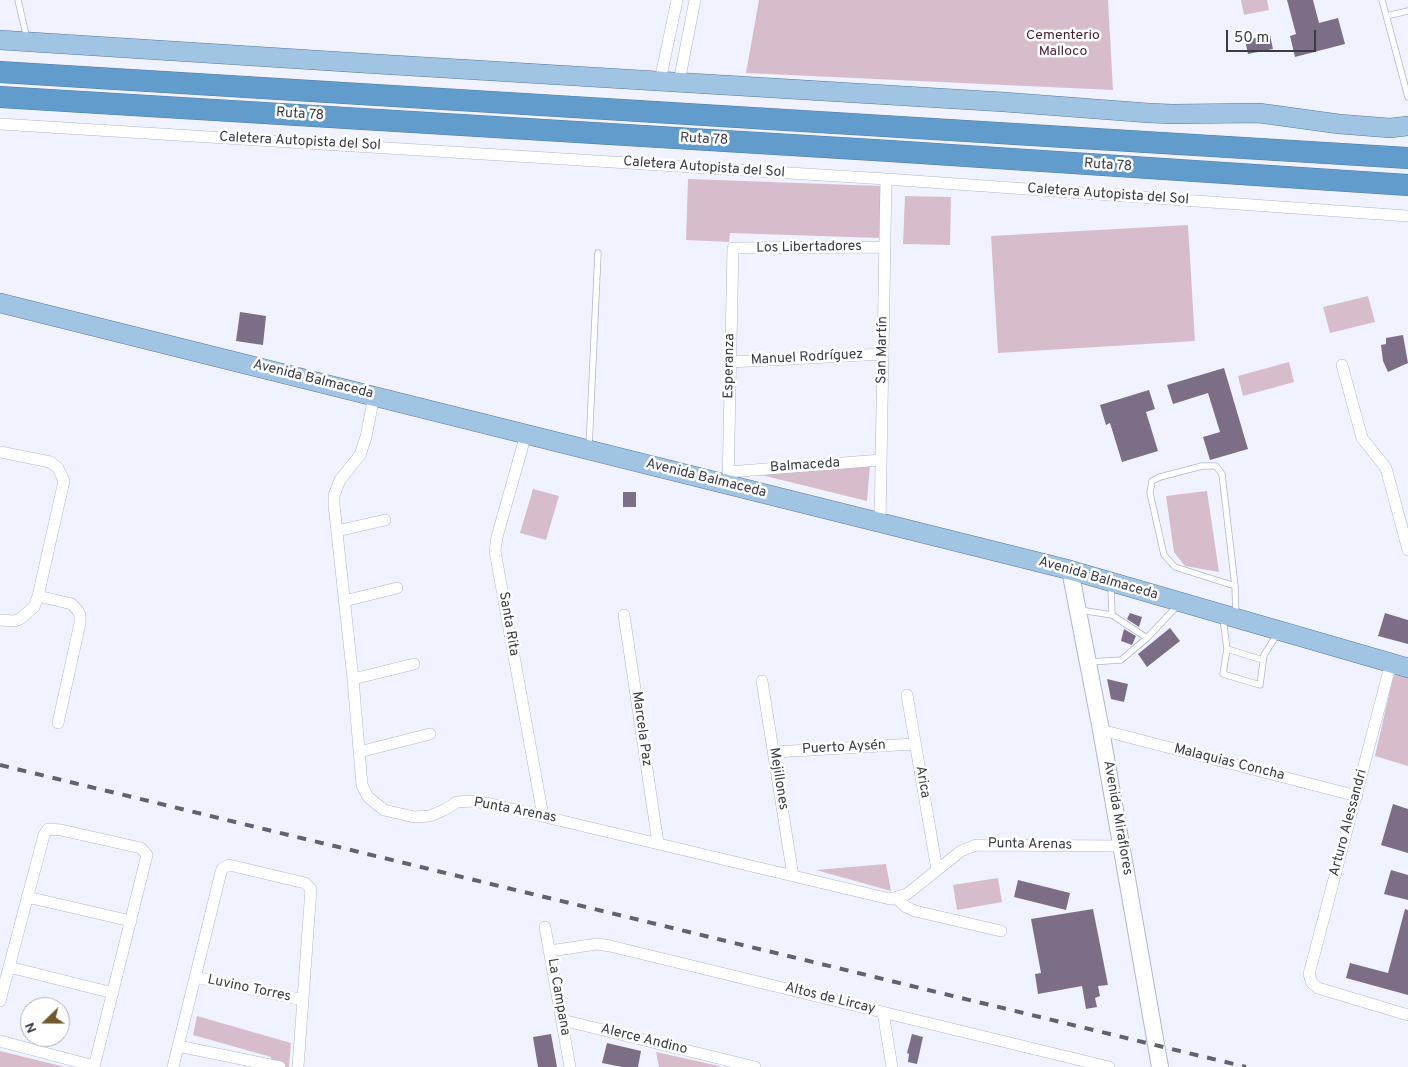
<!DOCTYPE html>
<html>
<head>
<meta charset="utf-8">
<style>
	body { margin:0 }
	#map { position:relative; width:1408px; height:1067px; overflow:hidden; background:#f0f3ff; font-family:Overpass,sans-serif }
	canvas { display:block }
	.north { position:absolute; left:20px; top:997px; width:50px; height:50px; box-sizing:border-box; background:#fff; border:1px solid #b0b1b5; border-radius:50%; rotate:248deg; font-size:14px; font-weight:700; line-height:20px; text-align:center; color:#393b47 }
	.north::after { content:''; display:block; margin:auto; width:18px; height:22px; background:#72592a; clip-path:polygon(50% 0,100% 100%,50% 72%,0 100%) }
	.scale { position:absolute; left:1226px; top:30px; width:90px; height:22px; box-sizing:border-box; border:2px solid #393b47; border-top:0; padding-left:6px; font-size:15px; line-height:18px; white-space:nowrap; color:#393b47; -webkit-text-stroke:4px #fff; paint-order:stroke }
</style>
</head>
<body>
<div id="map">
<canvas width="1408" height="1067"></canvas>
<div class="north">N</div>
<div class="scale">50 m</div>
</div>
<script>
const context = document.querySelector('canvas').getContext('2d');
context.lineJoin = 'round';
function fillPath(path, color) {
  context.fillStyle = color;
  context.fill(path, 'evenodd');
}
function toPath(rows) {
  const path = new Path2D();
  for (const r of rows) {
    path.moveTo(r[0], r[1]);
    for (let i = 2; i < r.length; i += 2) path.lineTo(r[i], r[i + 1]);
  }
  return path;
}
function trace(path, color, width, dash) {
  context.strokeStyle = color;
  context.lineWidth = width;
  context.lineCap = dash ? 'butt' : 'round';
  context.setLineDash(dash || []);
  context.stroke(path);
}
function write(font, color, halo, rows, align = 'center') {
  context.font = font + ' Overpass,sans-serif';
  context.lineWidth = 5;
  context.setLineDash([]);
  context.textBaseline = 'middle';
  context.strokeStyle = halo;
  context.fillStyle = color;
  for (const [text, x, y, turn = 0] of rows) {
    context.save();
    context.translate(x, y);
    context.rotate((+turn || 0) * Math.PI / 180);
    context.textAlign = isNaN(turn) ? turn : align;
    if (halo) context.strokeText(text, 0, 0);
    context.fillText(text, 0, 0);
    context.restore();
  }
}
fillPath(toPath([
	[759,0,1108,0,1113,90,746,73],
	[1241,0,1267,0,1269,10,1244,15],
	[688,179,882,186,880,238,730,233,729,242,686,240],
	[905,196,951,197,950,245,903,244],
	[1188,225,1195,341,998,353,991,236],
	[1368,296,1375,322,1330,333,1323,307],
	[1289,362,1294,382,1243,396,1238,376],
	[870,466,867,501,757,474],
	[533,489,559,496,546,540,520,533],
	[1207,491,1219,572,1185,566,1174,552,1166,496],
	[1396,674,1408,675,1408,766,1375,756,1393,677],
	[886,864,891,891,816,870],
	[998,878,1002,902,957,910,953,885],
	[197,1016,291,1043,289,1067,270,1067,271,1057,193,1035],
	[0,1051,65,1067,0,1067],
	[656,1052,719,1066,720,1067,659,1067]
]), '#d7bdcc');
fillPath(toPath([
	[1287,0,1313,0,1319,23,1338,18,1345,44,1295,57,1290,36,1296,34],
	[1270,35,1273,49,1248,54,1245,40],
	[240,312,266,316,263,345,236,341],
	[1403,335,1408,363,1388,372,1383,361,1381,345,1386,344,1386,338],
	[1224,368,1248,449,1210,460,1203,437,1220,432,1208,393,1173,404,1167,385],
	[1149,390,1155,409,1146,412,1158,451,1122,462,1110,423,1106,425,1100,405],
	[623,492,636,492,636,507,623,507],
	[1130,613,1142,617,1139,627,1127,619],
	[1385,613,1408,620,1408,644,1378,636],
	[1170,628,1180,641,1147,667,1138,654],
	[1124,629,1136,636,1132,645,1121,641],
	[1107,679,1128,684,1124,702,1111,699],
	[1393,804,1408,809,1408,853,1381,845],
	[1391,870,1408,875,1408,900,1384,894],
	[1018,880,1070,893,1066,910,1014,897],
	[1093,909,1108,985,1098,986,1100,996,1095,998,1097,1007,1086,1009,1082,986,1038,994,1035,974,1041,973,1031,919],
	[1405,909,1408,910,1408,995,1346,978,1350,963,1388,973],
	[551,1034,557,1067,538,1067,533,1037],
	[912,1034,923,1037,917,1064,908,1062,909,1054,907,1053],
	[607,1043,641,1051,638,1067,622,1067,602,1063]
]), '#7c6e87');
const service = toPath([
	[18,0,27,39],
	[1382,0,1408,97],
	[1387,16,1408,11],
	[589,447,598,253],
	[1111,586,1112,615,1147,638],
	[1235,586,1175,567,1164,555,1150,493,1152,481,1160,477,1202,466,1216,466,1222,474,1235,586,1236,616],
	[1080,610,1112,615],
	[1223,618,1227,649,1223,674,1260,685,1264,655,1278,633],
	[1227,649,1263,660],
	[1090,662,1121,660,1147,638,1178,605]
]);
const minor = toPath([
	[660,81,677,0],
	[679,82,695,0],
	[0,124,886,179,1408,216],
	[730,362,883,354],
	[1342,365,1362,438,1386,468,1408,550],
	[374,396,366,437,360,455,340,480,334,495,334,505,353,679,362,785,368,797,384,810,414,817,430,816,444,810,457,802,472,801,491,804,890,899,907,894,961,851,976,845,1121,846],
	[526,434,497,537,495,551,543,816],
	[0,452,50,462,58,468,64,481,38,596,34,607,20,619,14,621,0,620],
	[728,472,881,460],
	[728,484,733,248,885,247],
	[880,522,886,179],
	[337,531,385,520],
	[38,596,72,604,78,611,80,615,80,623,58,723],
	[344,601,397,588],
	[624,615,658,843],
	[1391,663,1309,974,1312,983,1318,988,1408,1015],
	[353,679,414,664],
	[762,681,793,876],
	[907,695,937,870],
	[1101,730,1357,796],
	[359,752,430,734],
	[774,752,915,744],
	[27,897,131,921],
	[896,898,906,907,915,911,1001,931],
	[545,927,570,1067],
	[550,951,597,944,610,946,1109,1067],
	[9,967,113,993],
	[195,977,303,1000],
	[0,1001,44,835,48,829,61,830,141,848,147,855,94,1067],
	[883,1012,892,1067],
	[562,1020,755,1067],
	[0,1041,94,1066],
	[178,1046,280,1067],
	[173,1067,221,872,223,868,229,865,305,883,311,889,298,1067]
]);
const secondary = toPath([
	[1070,570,1101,730,1160,1067]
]);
const primary = toPath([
	[0,40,377,64,1004,102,1149,113,1172,114,1259,113,1339,124,1390,128,1408,126],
	[0,303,1070,570,1408,668]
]);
const motorway = toPath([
	[0,72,1408,158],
	[0,97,890,151,1408,185]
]);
trace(service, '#b0b6d2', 7);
trace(minor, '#b0b6d2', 12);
trace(secondary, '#b0b6d2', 18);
trace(primary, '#537a9e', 20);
trace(motorway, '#537a9e', 22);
trace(service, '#fff', 5.5);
trace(minor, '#fff', 11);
trace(secondary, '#fff', 16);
trace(primary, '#a0c4e1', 19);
trace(motorway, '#619ccd', 21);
trace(toPath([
	[0,765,1246,1067]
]), '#60626e', 4, [9, 9]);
write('14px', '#451d37', '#fff', [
	["Cementerio",1063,36],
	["Malloco",1063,52]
]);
write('14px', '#393b47', '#fff', [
	["Ruta 78",300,115,4],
	["Ruta 78",704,140,3],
	["Caletera Autopista del Sol",300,142,3],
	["Ruta 78",1108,166,4],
	["Caletera Autopista del Sol",704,168,4],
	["Caletera Autopista del Sol",1108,195,4],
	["Los Libertadores",809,248,-1],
	["San Martín",883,350,-89],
	["Manuel Rodríguez",807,358,-3],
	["Esperanza",730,366,-89],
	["Avenida Balmaceda",313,380,14],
	["Balmaceda",805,466,-4],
	["Avenida Balmaceda",706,479,14],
	["Avenida Balmaceda",1098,579,16],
	["Santa Rita",508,624,80],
	["Marcela Paz",641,729,82],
	["Puerto Aysén",844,748,-3],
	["Malaquias Concha",1229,763,14],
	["Mejillones",778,779,81],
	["Arica",922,782,80],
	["Punta Arenas",515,811,11],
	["Avenida Miraflores",1117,818,80],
	["Arturo Alessandri",1349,823,-75],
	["Punta Arenas",1030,845,1],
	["Luvino Torres",249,989,12],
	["La Campana",558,997,80],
	["Altos de Lircay",830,999,14],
	["Alerce Andino",644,1040,14]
]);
</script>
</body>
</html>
